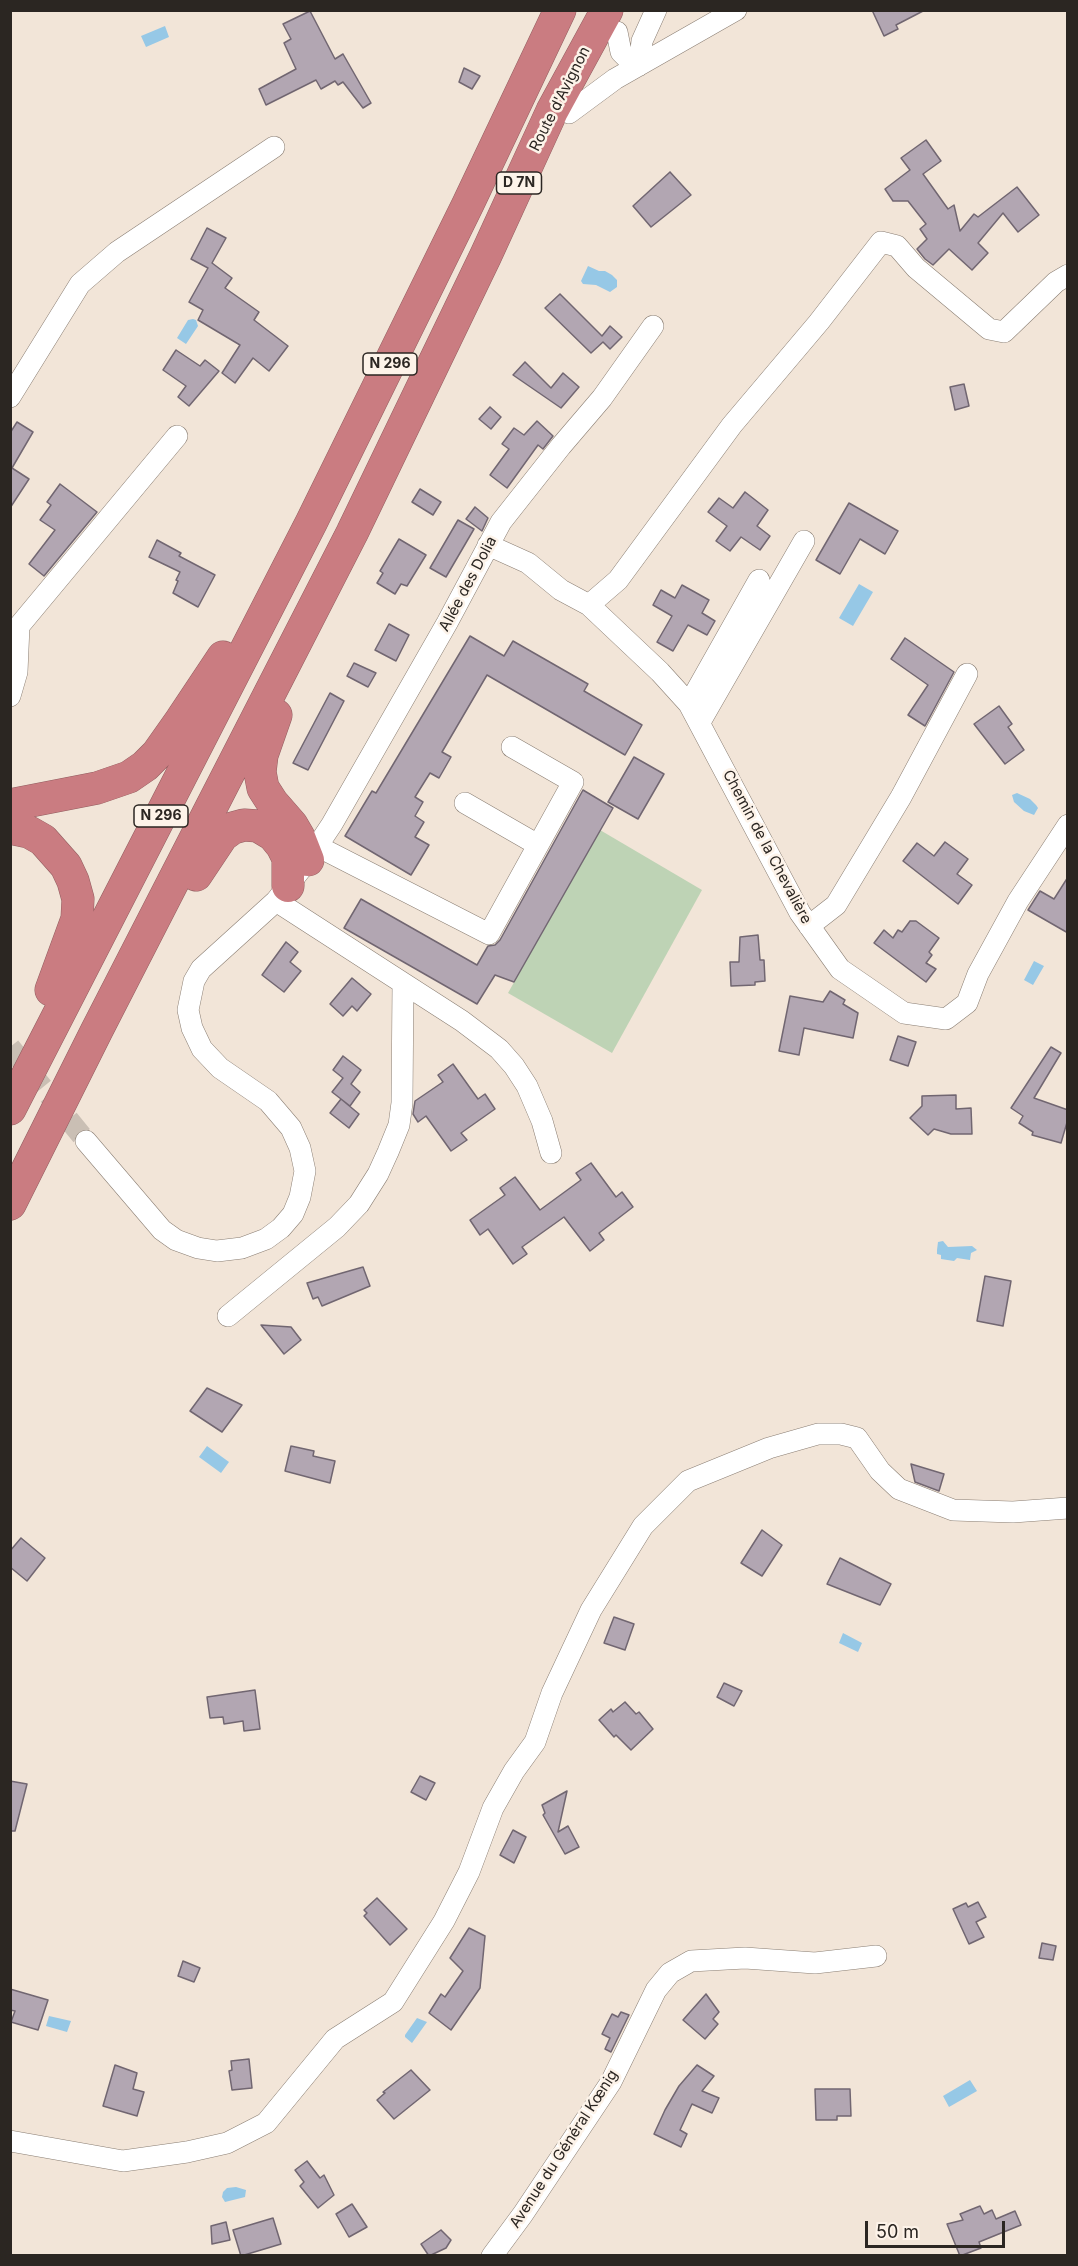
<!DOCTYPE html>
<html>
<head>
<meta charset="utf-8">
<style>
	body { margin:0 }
	#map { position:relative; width:1078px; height:2266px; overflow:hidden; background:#f2e5d8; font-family:Inter,sans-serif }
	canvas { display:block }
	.frame { position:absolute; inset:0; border:12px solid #2b2622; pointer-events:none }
	.scale { position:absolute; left:865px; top:2221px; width:140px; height:27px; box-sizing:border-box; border:3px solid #2b2622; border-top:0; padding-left:8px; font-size:18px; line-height:21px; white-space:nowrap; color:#2b2622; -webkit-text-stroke:4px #fdf3e9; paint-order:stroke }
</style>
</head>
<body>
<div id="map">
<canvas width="1078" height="2266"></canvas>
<div class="frame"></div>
<div class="scale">50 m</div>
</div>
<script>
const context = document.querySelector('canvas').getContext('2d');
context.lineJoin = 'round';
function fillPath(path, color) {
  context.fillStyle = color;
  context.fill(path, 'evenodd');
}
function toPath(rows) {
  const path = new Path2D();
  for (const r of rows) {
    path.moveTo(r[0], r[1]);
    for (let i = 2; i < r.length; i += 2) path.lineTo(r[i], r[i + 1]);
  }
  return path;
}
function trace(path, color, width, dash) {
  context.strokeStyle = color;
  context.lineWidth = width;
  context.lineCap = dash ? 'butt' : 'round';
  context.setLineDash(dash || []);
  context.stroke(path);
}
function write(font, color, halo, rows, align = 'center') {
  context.font = font + ' Inter,sans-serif';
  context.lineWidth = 5;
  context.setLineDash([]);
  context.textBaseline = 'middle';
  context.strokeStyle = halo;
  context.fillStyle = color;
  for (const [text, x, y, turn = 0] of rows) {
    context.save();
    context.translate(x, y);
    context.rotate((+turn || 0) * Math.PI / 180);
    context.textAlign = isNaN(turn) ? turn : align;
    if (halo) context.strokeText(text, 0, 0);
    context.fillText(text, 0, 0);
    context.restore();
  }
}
fillPath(toPath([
	[600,830,702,890,612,1053,508,993]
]), '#bed3b5');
fillPath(toPath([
	[165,26,169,37,146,47,141,36],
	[588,266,599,271,605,271,612,275,617,280,617,287,610,292,596,285,583,284,581,281],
	[193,319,196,320,198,326,186,344,177,338,188,320],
	[859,584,873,592,853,626,839,618],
	[1017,793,1030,799,1036,805,1038,808,1034,815,1024,811,1014,802,1012,795],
	[1034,961,1044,966,1033,985,1024,980],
	[943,1241,948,1247,972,1246,977,1250,971,1253,970,1260,957,1258,954,1261,941,1259,941,1255,937,1254,937,1250,938,1242],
	[207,1446,229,1462,221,1473,199,1457],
	[843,1633,862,1643,858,1652,839,1643],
	[49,2016,71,2021,67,2032,46,2026],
	[417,2018,427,2022,412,2043,405,2037,405,2035],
	[970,2080,977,2091,949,2107,943,2096],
	[236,2187,246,2190,245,2197,225,2202,222,2197,223,2192,227,2188]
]), '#96c8e6');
const building = toPath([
	[872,10,925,10,896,25,898,29,884,36,872,10],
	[310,11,335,59,343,54,371,103,363,108,343,82,338,85,335,81,321,89,316,80,266,105,259,89,296,69,284,43,291,39,283,24,310,11],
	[464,68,480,76,472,89,459,82,464,68],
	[926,140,941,161,923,174,948,209,954,205,960,231,974,214,978,217,1017,187,1039,215,1018,232,1003,213,978,243,988,253,972,270,949,249,933,265,925,259,917,249,927,239,920,229,926,224,908,201,893,201,885,189,910,170,901,158,926,140],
	[670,172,691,195,651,227,633,206,670,172],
	[207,228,226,238,212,263,232,278,225,288,259,312,254,320,288,346,269,371,253,358,235,383,222,373,240,345,198,320,203,310,189,302,208,268,191,259,207,228],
	[560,294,602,336,610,326,622,337,610,349,603,342,591,353,545,308,560,294],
	[176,350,200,366,205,360,219,371,189,406,178,397,186,386,163,370,176,350],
	[525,362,551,388,563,373,579,387,561,408,513,375,525,362],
	[964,384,969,406,955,410,950,387,964,384],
	[490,407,501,417,491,429,479,419,490,407],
	[537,421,553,436,543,449,538,445,507,488,490,475,509,449,502,444,514,428,524,435,537,421],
	[17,422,33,432,12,468,29,479,10,508,10,433,17,422],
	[60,484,97,512,44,576,29,564,55,530,40,520,51,505,47,502,60,484],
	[420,489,441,502,433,515,412,502,420,489],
	[745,492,768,510,757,526,770,536,760,550,741,537,730,551,716,541,727,526,708,512,719,498,733,508,745,492],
	[849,503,898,531,885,554,860,539,840,574,816,560,849,503],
	[475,507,488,518,482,531,466,519,475,507],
	[458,520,474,529,446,577,430,568,458,520],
	[399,539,426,555,407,586,401,584,395,594,377,583,383,573,380,571,399,539],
	[157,540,181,553,179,556,215,575,198,607,173,593,178,581,176,580,180,572,149,557,157,540],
	[682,585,709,600,702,613,715,621,707,635,688,625,673,651,657,642,672,616,653,605,661,590,675,598,682,585],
	[389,624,409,635,396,661,375,650,389,624],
	[470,636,504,656,513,641,588,684,584,691,642,725,625,755,487,675,442,752,451,757,439,778,430,773,415,797,423,802,415,816,424,822,415,837,429,845,411,875,345,836,372,791,376,793,470,636],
	[905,638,954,672,925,726,908,715,928,685,891,659,905,638],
	[354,663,376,673,368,687,347,676,354,663],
	[330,693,344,701,308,770,293,763,330,693],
	[999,706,1012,724,1008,727,1024,750,1005,764,974,724,999,706],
	[634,757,664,774,638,819,608,802,634,757],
	[583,790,613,808,514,982,495,975,477,1004,344,928,361,899,477,965,488,946,495,945,500,940,583,790],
	[945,842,968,859,957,874,972,885,958,904,903,861,917,843,934,856,945,842],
	[1068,877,1068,933,1028,910,1040,891,1054,899,1068,877],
	[910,921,916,921,939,938,929,952,932,955,926,963,936,969,926,982,874,943,884,930,893,938,898,930,902,932,910,921],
	[758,935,760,960,764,960,765,981,755,982,755,985,731,986,730,962,739,962,740,937,758,935],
	[286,942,298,952,290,962,301,971,284,992,262,975,286,942],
	[352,978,371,994,357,1011,352,1006,343,1016,330,1004,352,978],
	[830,991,845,1000,843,1004,858,1013,853,1038,804,1028,799,1055,779,1051,790,996,823,1002,830,991],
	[898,1036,916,1042,908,1066,890,1060,898,1036],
	[1051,1047,1061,1053,1034,1098,1068,1110,1068,1119,1061,1143,1032,1135,1033,1132,1019,1123,1023,1116,1011,1108,1051,1047],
	[343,1056,361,1070,351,1084,360,1092,350,1106,332,1092,343,1078,333,1070,343,1056],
	[453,1064,478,1099,485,1094,495,1109,461,1133,467,1140,451,1151,426,1116,418,1122,413,1114,415,1101,443,1082,438,1075,453,1064],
	[956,1095,956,1109,971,1108,972,1134,951,1134,934,1129,928,1135,910,1118,922,1106,922,1096,956,1095],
	[341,1099,359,1114,349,1128,330,1113,341,1099],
	[591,1163,616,1197,622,1192,633,1207,599,1233,604,1240,590,1251,564,1217,522,1247,527,1254,513,1264,488,1229,480,1235,470,1220,505,1195,500,1188,515,1177,540,1210,581,1180,576,1173,591,1163],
	[363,1267,370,1286,322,1306,318,1297,313,1299,307,1283,363,1267],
	[985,1276,1011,1281,1003,1326,977,1321,985,1276],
	[261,1325,291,1327,301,1340,284,1354,261,1325],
	[207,1388,242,1405,222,1432,190,1411,207,1388],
	[291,1446,314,1451,313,1456,335,1461,330,1483,285,1471,291,1446],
	[911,1464,944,1474,939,1491,915,1482,911,1464],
	[762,1530,782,1545,762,1576,741,1563,762,1530],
	[21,1538,45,1558,27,1581,10,1567,10,1551,21,1538],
	[840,1558,891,1584,880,1605,827,1584,840,1558],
	[614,1617,634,1624,625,1650,604,1643,614,1617],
	[724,1683,742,1691,734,1706,717,1697,724,1683],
	[255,1690,260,1729,244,1731,243,1721,224,1724,223,1717,210,1718,207,1697,255,1690],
	[625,1702,636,1714,639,1712,653,1729,631,1750,616,1735,614,1737,599,1720,611,1709,613,1712,625,1702],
	[420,1776,435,1783,426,1800,411,1792,420,1776],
	[10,1781,27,1784,15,1831,10,1831,10,1781],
	[567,1791,558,1832,568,1826,579,1847,565,1854,543,1815,545,1813,542,1805,567,1791],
	[513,1830,526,1837,514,1863,500,1855,513,1830],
	[377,1898,407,1929,390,1945,364,1916,367,1913,364,1910,377,1898],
	[978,1902,986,1917,976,1922,984,1937,969,1944,953,1909,966,1903,968,1907,978,1902],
	[469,1928,485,1936,480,1988,451,2030,429,2013,441,1994,445,1997,463,1971,450,1958,469,1928],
	[1042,1943,1056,1946,1053,1960,1039,1958,1042,1943],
	[183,1961,200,1968,194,1982,178,1976,183,1961],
	[10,1989,48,2000,38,2030,11,2022,15,2011,10,2010,10,1989],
	[706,1994,719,2012,713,2019,718,2024,705,2039,683,2020,706,1994],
	[621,2012,629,2015,611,2052,605,2049,610,2038,602,2034,612,2014,618,2017,621,2012],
	[249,2059,252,2088,232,2090,229,2071,232,2070,231,2061,249,2059],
	[115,2065,137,2073,133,2089,144,2092,137,2116,103,2106,115,2065],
	[697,2065,714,2076,702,2091,719,2098,712,2113,692,2104,680,2130,687,2134,681,2147,654,2134,665,2110,679,2086,697,2065],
	[411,2070,430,2090,394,2119,377,2100,385,2093,383,2092,411,2070],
	[815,2089,850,2089,851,2116,837,2116,837,2120,816,2120,815,2089],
	[307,2161,320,2178,324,2175,334,2195,318,2208,300,2186,304,2182,295,2170,307,2161],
	[352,2204,367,2227,349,2237,336,2214,352,2204],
	[980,2206,984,2214,992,2210,996,2219,1015,2211,1021,2225,979,2242,981,2248,960,2256,947,2224,963,2220,960,2214,980,2206],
	[273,2218,281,2244,241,2256,233,2230,273,2218],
	[226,2222,230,2240,212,2244,211,2226,226,2222],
	[441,2230,451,2240,446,2248,429,2256,421,2244,441,2230]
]);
fillPath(building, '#b2a6b2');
trace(building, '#716671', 1.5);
trace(toPath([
	[10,1047,86,1141]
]), '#cabfb4', 21, [21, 10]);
const minor = toPath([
	[617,32,621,52,627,58,638,66],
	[645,61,641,50,642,41,656,10],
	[569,113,615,79,736,10],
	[10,397,80,284,117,252,274,147],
	[488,545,528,563,561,590,589,605,660,672,689,704,800,913,840,969,904,1013,946,1019,967,1003,978,974,1018,901,1068,825],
	[589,605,618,580,732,425,819,322,881,242,897,246,916,268,989,329,1004,332,1056,282,1068,275],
	[10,696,17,672,19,626,177,436],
	[689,704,759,580],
	[700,722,804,541],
	[465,803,538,845],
	[317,846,489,934,573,782,512,747],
	[809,926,836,905,901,797,967,674],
	[403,983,462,1021,499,1049,514,1066,527,1086,542,1121,551,1153],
	[86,1141,162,1230,176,1240,198,1248,217,1251,242,1248,266,1239,281,1228,293,1214,300,1197,305,1171,300,1148,291,1128,268,1101,220,1068,202,1049,192,1028,188,1010,194,981,201,969,276,901,308,860,332,824,447,623,501,522,561,446,602,398,653,326],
	[228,1316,337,1227,359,1204,378,1174,388,1152,399,1125,402,1103,403,983,276,901],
	[10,2141,123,2161,187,2152,227,2143,266,2123,335,2039,393,2002,444,1921,469,1872,493,1808,514,1771,535,1742,552,1693,591,1610,643,1526,688,1481,769,1448,818,1434,841,1434,857,1438,880,1471,899,1489,953,1510,1013,1512,1068,1508],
	[492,2256,523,2214,611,2082,656,1990,670,1973,691,1961,745,1958,815,1963,876,1956]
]);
const highway = toPath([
	[276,715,262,755,260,772,263,788,272,802,292,825,299,837,308,860],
	[10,805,97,788,129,777,145,766,157,754,181,720,223,657],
	[10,828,29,832,43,840,66,866,73,881,78,899,77,919,51,990],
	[196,875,222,836,233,828,244,825,258,826,273,835,282,846,288,858,288,886],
	[10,1109,311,523,468,204,560,10],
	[10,1204,97,1030,352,533,486,255,552,111,607,10]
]);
trace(minor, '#8a7e73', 22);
trace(highway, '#925e60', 33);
trace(minor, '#fff', 21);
trace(highway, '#ca7c81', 32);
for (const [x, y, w] of [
	[519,183,45],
	[390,364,54],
	[161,816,54]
]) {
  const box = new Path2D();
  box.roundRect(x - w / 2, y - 11, w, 22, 4.5);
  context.fillStyle = '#fdf3e9';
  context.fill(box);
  trace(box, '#2b2622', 1.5);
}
write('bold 14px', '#2b2622', null, [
	["D 7N",519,183],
	["N 296",390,364],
	["N 296",161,816]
]);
write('15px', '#2b2622', '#fdf3e9', [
	["Route d'Avignon",560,99,-63],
	["Allée des Dolia",468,584,-62],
	["Chemin de la Chevalière",767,847,62],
	["Avenue du Général Kœnig",564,2149,-57]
]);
</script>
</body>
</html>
